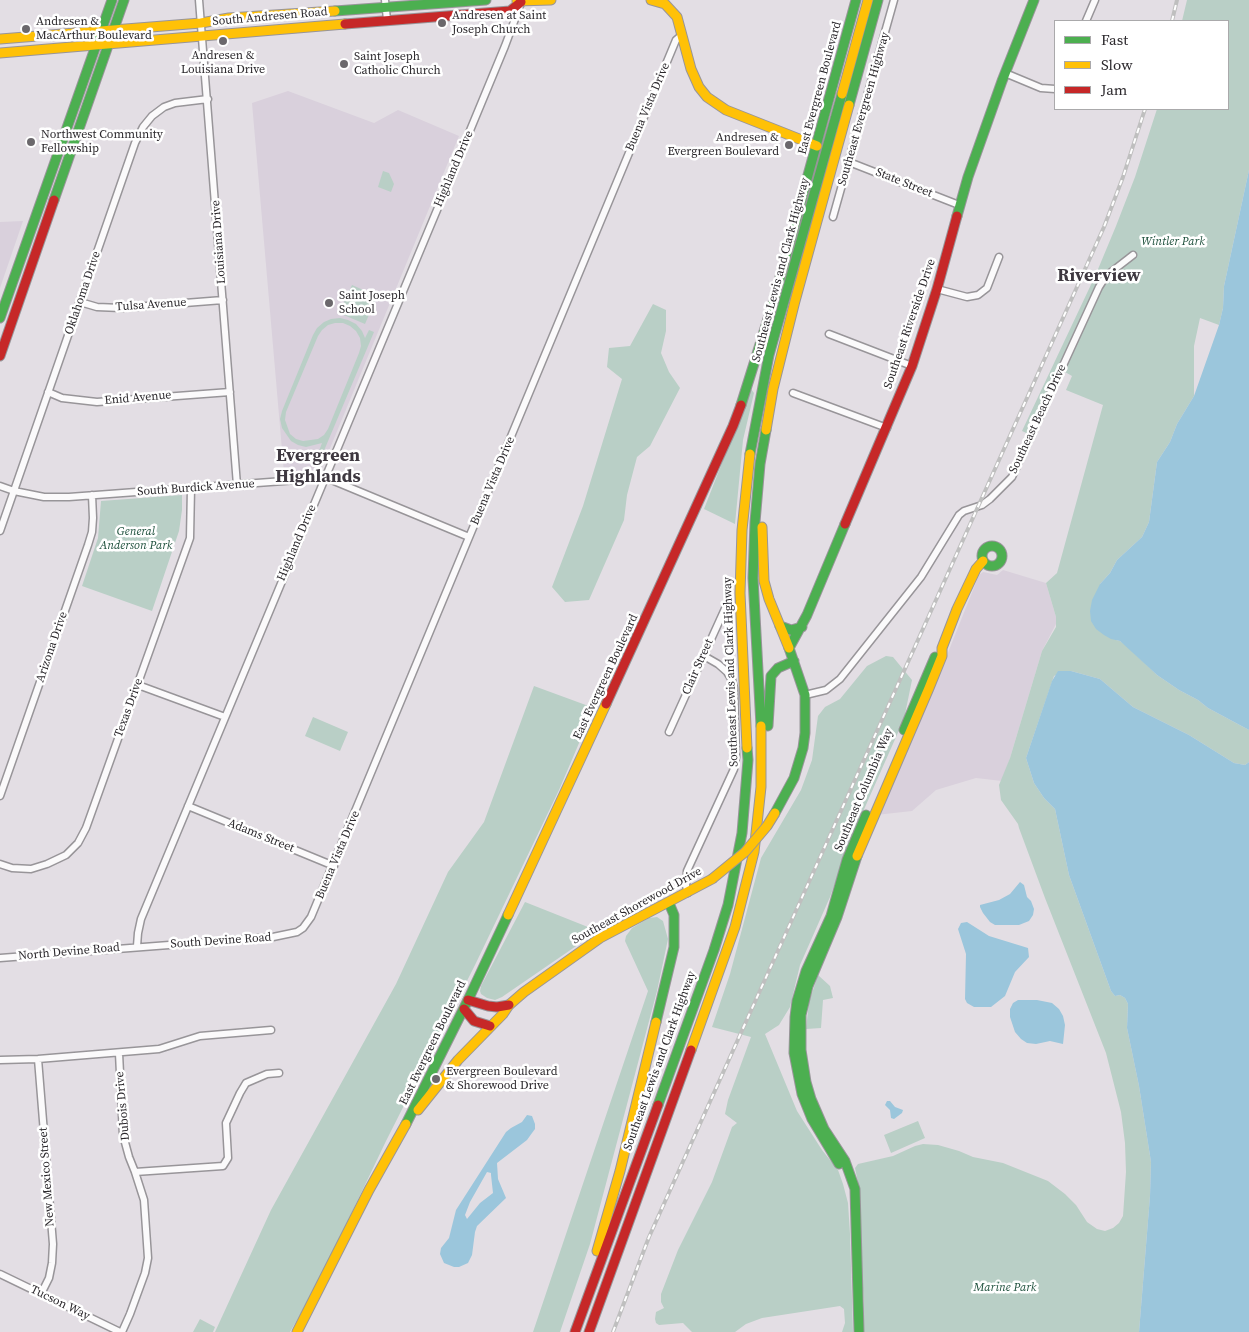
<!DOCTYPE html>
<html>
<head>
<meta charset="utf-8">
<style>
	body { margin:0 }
	#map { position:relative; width:1249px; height:1332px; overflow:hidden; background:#e3dee4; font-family:"Source Serif 4",serif }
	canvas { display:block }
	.legend { position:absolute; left:1054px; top:20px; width:175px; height:90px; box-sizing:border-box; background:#fff; border:1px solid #aaa9ab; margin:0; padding:6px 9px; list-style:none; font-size:15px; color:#2b282c }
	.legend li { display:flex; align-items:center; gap:10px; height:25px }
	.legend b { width:25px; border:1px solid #aaa9ab }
</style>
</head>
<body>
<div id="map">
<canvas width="1249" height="1332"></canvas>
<ul class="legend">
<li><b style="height:6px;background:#4caf50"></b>Fast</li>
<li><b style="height:6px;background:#ffc107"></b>Slow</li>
<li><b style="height:6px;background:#c62828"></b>Jam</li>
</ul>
</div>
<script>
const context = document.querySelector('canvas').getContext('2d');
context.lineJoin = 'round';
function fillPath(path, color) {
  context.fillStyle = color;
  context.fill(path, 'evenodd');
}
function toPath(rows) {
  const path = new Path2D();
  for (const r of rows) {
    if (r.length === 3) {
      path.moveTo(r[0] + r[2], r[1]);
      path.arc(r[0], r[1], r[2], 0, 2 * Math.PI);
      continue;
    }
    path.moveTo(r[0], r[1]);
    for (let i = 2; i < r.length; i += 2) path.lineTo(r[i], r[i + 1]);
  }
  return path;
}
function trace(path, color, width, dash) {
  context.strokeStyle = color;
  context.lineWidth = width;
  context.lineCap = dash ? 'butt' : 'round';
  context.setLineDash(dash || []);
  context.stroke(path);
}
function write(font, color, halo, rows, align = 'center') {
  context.font = font + ' "Source Serif 4",serif';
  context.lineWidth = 5;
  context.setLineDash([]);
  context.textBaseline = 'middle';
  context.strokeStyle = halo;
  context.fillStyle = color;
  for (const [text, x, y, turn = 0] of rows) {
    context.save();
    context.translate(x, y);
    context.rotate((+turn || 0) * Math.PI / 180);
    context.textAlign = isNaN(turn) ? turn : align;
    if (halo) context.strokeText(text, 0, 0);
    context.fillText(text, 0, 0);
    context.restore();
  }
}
fillPath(toPath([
	[288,91,374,123,398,110,459,136,321,470,284,473,252,103],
	[23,221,0,288,0,222],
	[1003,570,1046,583,1056,617,1056,624,1042,651,1010,758,1002,781,976,778,936,790,912,811,876,815,935,685,979,575,983,572,997,575]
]), '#d9d0dc');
fillPath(toPath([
	[1187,0,1249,0,1249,170,1224,286,1223,308,1219,325,1200,318,1194,346,1194,396,1177,424,1170,442,1157,462,1149,522,1142,537,1117,560,1110,573,1100,584,1116,640,1120,641,1127,646,1157,675,1179,690,1198,700,1208,708,1249,730,1249,762,1245,765,1234,763,1189,735,1133,707,1100,679,1071,671,1064,671,1054,676,1026,758,1034,783,1044,798,1055,809,1069,875,1111,991,1115,996,1120,995,1125,998,1128,1004,1127,1028,1139,1086,1151,1162,1150,1196,1139,1332,863,1332,864,1301,861,1267,860,1192,855,1168,858,1164,893,1156,915,1146,923,1144,938,1145,959,1151,973,1157,1003,1163,1048,1181,1065,1194,1076,1205,1087,1222,1097,1229,1105,1231,1113,1228,1119,1223,1123,1216,1126,1172,1125,1143,1121,1112,1106,1053,1045,898,1019,828,1018,824,1001,800,999,785,1010,758,1042,651,1056,627,1056,617,1046,583,1057,573,1103,405,1066,390,1072,376,1065,372,1035,437,1022,431,1096,274,1116,226,1135,177,1157,109,1228,109,1228,21,1182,21],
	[383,171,389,173,394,184,391,192,378,187],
	[352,285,377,296,365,324,339,313],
	[653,304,666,310,666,331,661,353,669,372,680,388,650,446,637,457,627,495,624,520,589,600,565,602,552,587,583,506,622,379,607,367,609,348,630,346],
	[340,318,348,320,356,324,362,331,365,338,369,330,374,332,323,453,319,451,322,443,306,447,298,445,291,441,282,428,280,419,282,411,313,335,317,328,324,322,331,319],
	[335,323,343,323,350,326,356,331,360,338,361,346,359,353,328,429,324,435,318,439,303,441,296,439,290,434,285,420,286,412,318,336,322,330,328,325],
	[751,389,754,393,743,440,735,524,704,509],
	[182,495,182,510,179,531,152,611,82,586,98,538,101,501],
	[886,656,893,657,912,680,904,719,850,841,830,897,800,965,790,1007,779,1025,765,1034,797,1111,822,1150,838,1170,843,1184,848,1203,850,1234,853,1332,842,1332,845,1323,844,1309,840,1306,762,1318,746,1324,735,1332,692,1332,683,1323,659,1325,656,1323,655,1319,656,1312,664,1308,661,1302,661,1294,678,1250,712,1182,732,1127,737,1123,725,1114,728,1100,751,1037,712,1027,730,974,761,858,801,790,812,760,818,716,825,707,840,699,867,666],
	[534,686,594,708,559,790,475,965,386,1141,318,1283,290,1332,215,1332,271,1210,396,984,448,872,484,822],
	[313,717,348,732,340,751,305,736],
	[525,902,598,931,502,997,495,1000,487,998,481,994,480,991,481,986],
	[657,917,663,921,668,939,657,991,590,1244,560,1332,533,1332,648,991,625,941,626,936,632,928,649,918],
	[818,975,830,986,833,998,823,1000,821,1028,806,1029,809,1002],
	[918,1121,925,1138,891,1153,884,1135],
	[200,1319,215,1327,213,1332,193,1332]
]), '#b9cfc6');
fillPath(toPath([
	[1249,170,1249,730,1208,708,1198,700,1179,690,1157,675,1120,641,1111,639,1104,635,1096,629,1091,621,1090,611,1092,600,1100,584,1110,573,1117,560,1142,537,1149,522,1157,462,1170,442,1177,424,1194,396,1219,325,1223,308,1224,286],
	[1058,671,1071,671,1100,679,1133,707,1189,735,1234,763,1245,765,1249,762,1249,1332,1139,1332,1150,1196,1151,1162,1139,1086,1127,1028,1128,1004,1125,998,1120,995,1115,996,1111,991,1069,875,1055,809,1044,798,1034,783,1026,758,1052,681],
	[1020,882,1024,885,1027,897,1031,901,1034,909,1033,915,1029,921,1019,925,995,925,990,922,983,913,980,907,980,905,999,900,1010,894],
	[967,922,989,936,1028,948,1029,957,1015,972,1005,996,991,1007,974,1007,967,1003,965,999,966,954,958,929,961,923],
	[1018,1000,1037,1000,1052,1003,1059,1009,1063,1016,1065,1025,1063,1044,1050,1041,1036,1044,1027,1043,1021,1039,1015,1032,1010,1017,1010,1009,1013,1003],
	[887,1101,890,1101,895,1107,903,1110,902,1113,894,1119,891,1118,890,1110,885,1105],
	[527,1115,532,1116,535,1124,535,1129,532,1133,527,1140,497,1163,498,1179,506,1198,477,1226,475,1232,472,1255,468,1263,459,1267,454,1267,444,1263,440,1254,441,1248,449,1238,456,1210,506,1132,511,1128,522,1122],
	[487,1172,491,1173,491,1175,493,1193,480,1203,467,1219,465,1215,470,1202]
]), '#9bc6dc');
const street = toPath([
	[199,0,237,485],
	[385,0,387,20],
	[1086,21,1095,0],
	[1005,73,1041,88,1055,89],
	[849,162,959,205],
	[833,217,894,0],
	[937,289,967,297,978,295,987,288,999,257],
	[80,302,97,307,121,308,223,300],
	[829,334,912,366],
	[48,392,62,398,97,402,230,392],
	[793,393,887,428],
	[0,486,14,491,44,497,69,497,324,478,334,481,469,537],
	[0,531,135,143,143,127,152,116,164,107,175,103,208,99],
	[138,685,225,717],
	[805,695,826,690,840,679,921,577,959,515,964,511,982,505,990,499,1012,477,1099,287,1106,276,1133,255],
	[669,732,728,602],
	[0,796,88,545,92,532,93,518,92,495],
	[188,806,334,866],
	[0,864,12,868,31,869,47,864,66,855,78,843,86,828,190,538,191,488],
	[688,893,686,886,687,871,734,769,736,757,734,688,732,680,727,672,718,664,704,656],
	[137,946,138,933,141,919,447,186,505,46,521,3],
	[0,958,273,937,297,932,303,928,311,917,676,40,682,35],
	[119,1053,123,1135,129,1157,135,1172,144,1200,148,1258,145,1273,130,1314,122,1332],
	[38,1059,53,1244,52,1263,49,1278,41,1294],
	[0,1060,38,1059,159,1049,200,1036,271,1030],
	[135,1172,223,1166,228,1158,226,1123,240,1093,246,1083,267,1074,279,1073],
	[0,1274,120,1332]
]);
const fast = toPath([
	[335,11,486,0],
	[849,105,878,0],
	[54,200,124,0],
	[957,216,968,177,1002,81,1034,0],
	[0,318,112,0],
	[741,405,773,303,856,0],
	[750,454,769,355,842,94],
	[992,556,10],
	[780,626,791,630,802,627],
	[761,726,753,578,755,522,760,464,766,430],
	[768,726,771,676,778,668,794,661],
	[904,730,935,657],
	[775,813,794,778,803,748,805,733,805,695,789,648,807,615,845,524],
	[857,856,837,917,808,986,801,1015,801,1050,806,1082,811,1099,824,1129,845,1161,855,1189,859,1332],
	[656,1022,674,947,674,915,669,903],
	[658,1105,714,950,728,905,742,833,748,760,747,748],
	[406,1124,468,1000,508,915],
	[839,1164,812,1119,802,1094,794,1053,795,1017,797,1001,806,971,831,916,847,860,866,815]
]);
const slow = toPath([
	[651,0,665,4,677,17,691,69,699,87,707,97,726,110,817,146],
	[517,1,551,0],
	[0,39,201,23,229,18,335,11],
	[0,53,345,24],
	[842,94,868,0],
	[766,430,773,389,795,301,849,105],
	[762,527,764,581,769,599,789,648],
	[747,748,740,593,742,530,750,454],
	[857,856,929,688,942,656,942,648,957,609,976,569,983,561],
	[508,915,606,704],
	[691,1050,735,927,754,852,761,787,761,726],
	[418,1110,458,1060,503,1014,509,1005,524,992,600,938,712,879],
	[597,1251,620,1171,656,1022],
	[297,1332,369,1190,406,1124]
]);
const jam = toPath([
	[345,24,510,11,521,2],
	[0,356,54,200],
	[845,524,912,366,937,289,957,216],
	[606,704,733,426,741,405],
	[468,1000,488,1006,497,1007,509,1005],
	[464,1009,474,1021,490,1026],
	[575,1332,658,1105],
	[589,1332,691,1050]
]);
trace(street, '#989599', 9);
trace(fast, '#989599', 11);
trace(slow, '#989599', 11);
trace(jam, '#989599', 11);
trace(street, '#fbfafb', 6);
trace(fast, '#4caf50', 9);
trace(slow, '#ffc107', 9);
trace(jam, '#c62828', 9);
const rail = toPath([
	[1172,21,1177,0],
	[613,1332,649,1237,1104,227,1123,177,1145,109]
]);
trace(rail, '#bfbfbf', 4);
trace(rail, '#fff', 2, [5.5]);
const slowBridge = toPath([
	[712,879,745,852,767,826,775,813]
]);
trace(slowBridge, '#989599', 11, []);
trace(slowBridge, '#ffc107', 9);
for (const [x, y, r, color] of [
	[442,23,5,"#6b686c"],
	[26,29,5,"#6b686c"],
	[223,41,5,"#6b686c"],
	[344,64,5,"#6b686c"],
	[31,142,5,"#6b686c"],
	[789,145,5,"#6b686c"],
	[329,303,5,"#6b686c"],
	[436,1079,5,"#6b686c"]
]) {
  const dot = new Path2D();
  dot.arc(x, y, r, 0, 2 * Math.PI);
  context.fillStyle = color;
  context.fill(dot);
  trace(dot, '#fff', 2);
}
write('12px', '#2b282c', '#fff', [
	["Andresen at Saint",452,16],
	["Joseph Church",452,30],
	["Andresen &",36,22],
	["MacArthur Boulevard",36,36],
	["Andresen &",223,56,"center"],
	["Louisiana Drive",223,70,"center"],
	["Saint Joseph",354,57],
	["Catholic Church",354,71],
	["Northwest Community",41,135],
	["Fellowship",41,149],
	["Andresen &",779,138,"right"],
	["Evergreen Boulevard",779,152,"right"],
	["Saint Joseph",339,296],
	["School",339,310],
	["Evergreen Boulevard",446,1072],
	["& Shorewood Drive",446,1086]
], 'left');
write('12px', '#2b282c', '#fff', [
	["South Andresen Road",270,17,-5],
	["East Evergreen Boulevard",820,88,-75],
	["Buena Vista Drive",648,107,-67],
	["Southeast Evergreen Highway",864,109,-74],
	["Highland Drive",454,169,-67],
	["State Street",904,183,22],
	["Louisiana Drive",219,242,-94],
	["Southeast Lewis and Clark Highway",781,270,-75],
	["Oklahoma Drive",83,293,-71],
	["Tulsa Avenue",151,305,-4],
	["Southeast Riverside Drive",910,324,-71],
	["Enid Avenue",138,398,-5],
	["Southeast Beach Drive",1038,419,-65],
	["Buena Vista Drive",493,481,-67],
	["South Burdick Avenue",196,488,-4],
	["Highland Drive",297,543,-67],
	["Arizona Drive",52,647,-71],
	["Clair Street",698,667,-66],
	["Southeast Lewis and Clark Highway",731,672,-92],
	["East Evergreen Boulevard",606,677,-65],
	["Texas Drive",129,708,-70],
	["Southeast Columbia Way",864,790,-67],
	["Adams Street",261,836,22],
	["Buena Vista Drive",338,855,-67],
	["Southeast Shorewood Drive",637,906,-29],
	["South Devine Road",221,941,-4],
	["North Devine Road",69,952,-5],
	["East Evergreen Boulevard",433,1043,-64],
	["Southeast Lewis and Clark Highway",660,1061,-70],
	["Dubois Drive",123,1106,-95],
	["New Mexico Street",47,1177,-94],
	["Tucson Way",60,1303,26]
]);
write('italic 12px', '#1e503c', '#fff', [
	["Wintler Park",1173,242],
	["General",136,532],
	["Anderson Park",136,546],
	["Marine Park",1005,1288]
]);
write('bold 18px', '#3e3840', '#fff', [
	["Riverview",1099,276],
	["Evergreen",318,456],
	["Highlands",318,477]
]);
</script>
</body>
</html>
